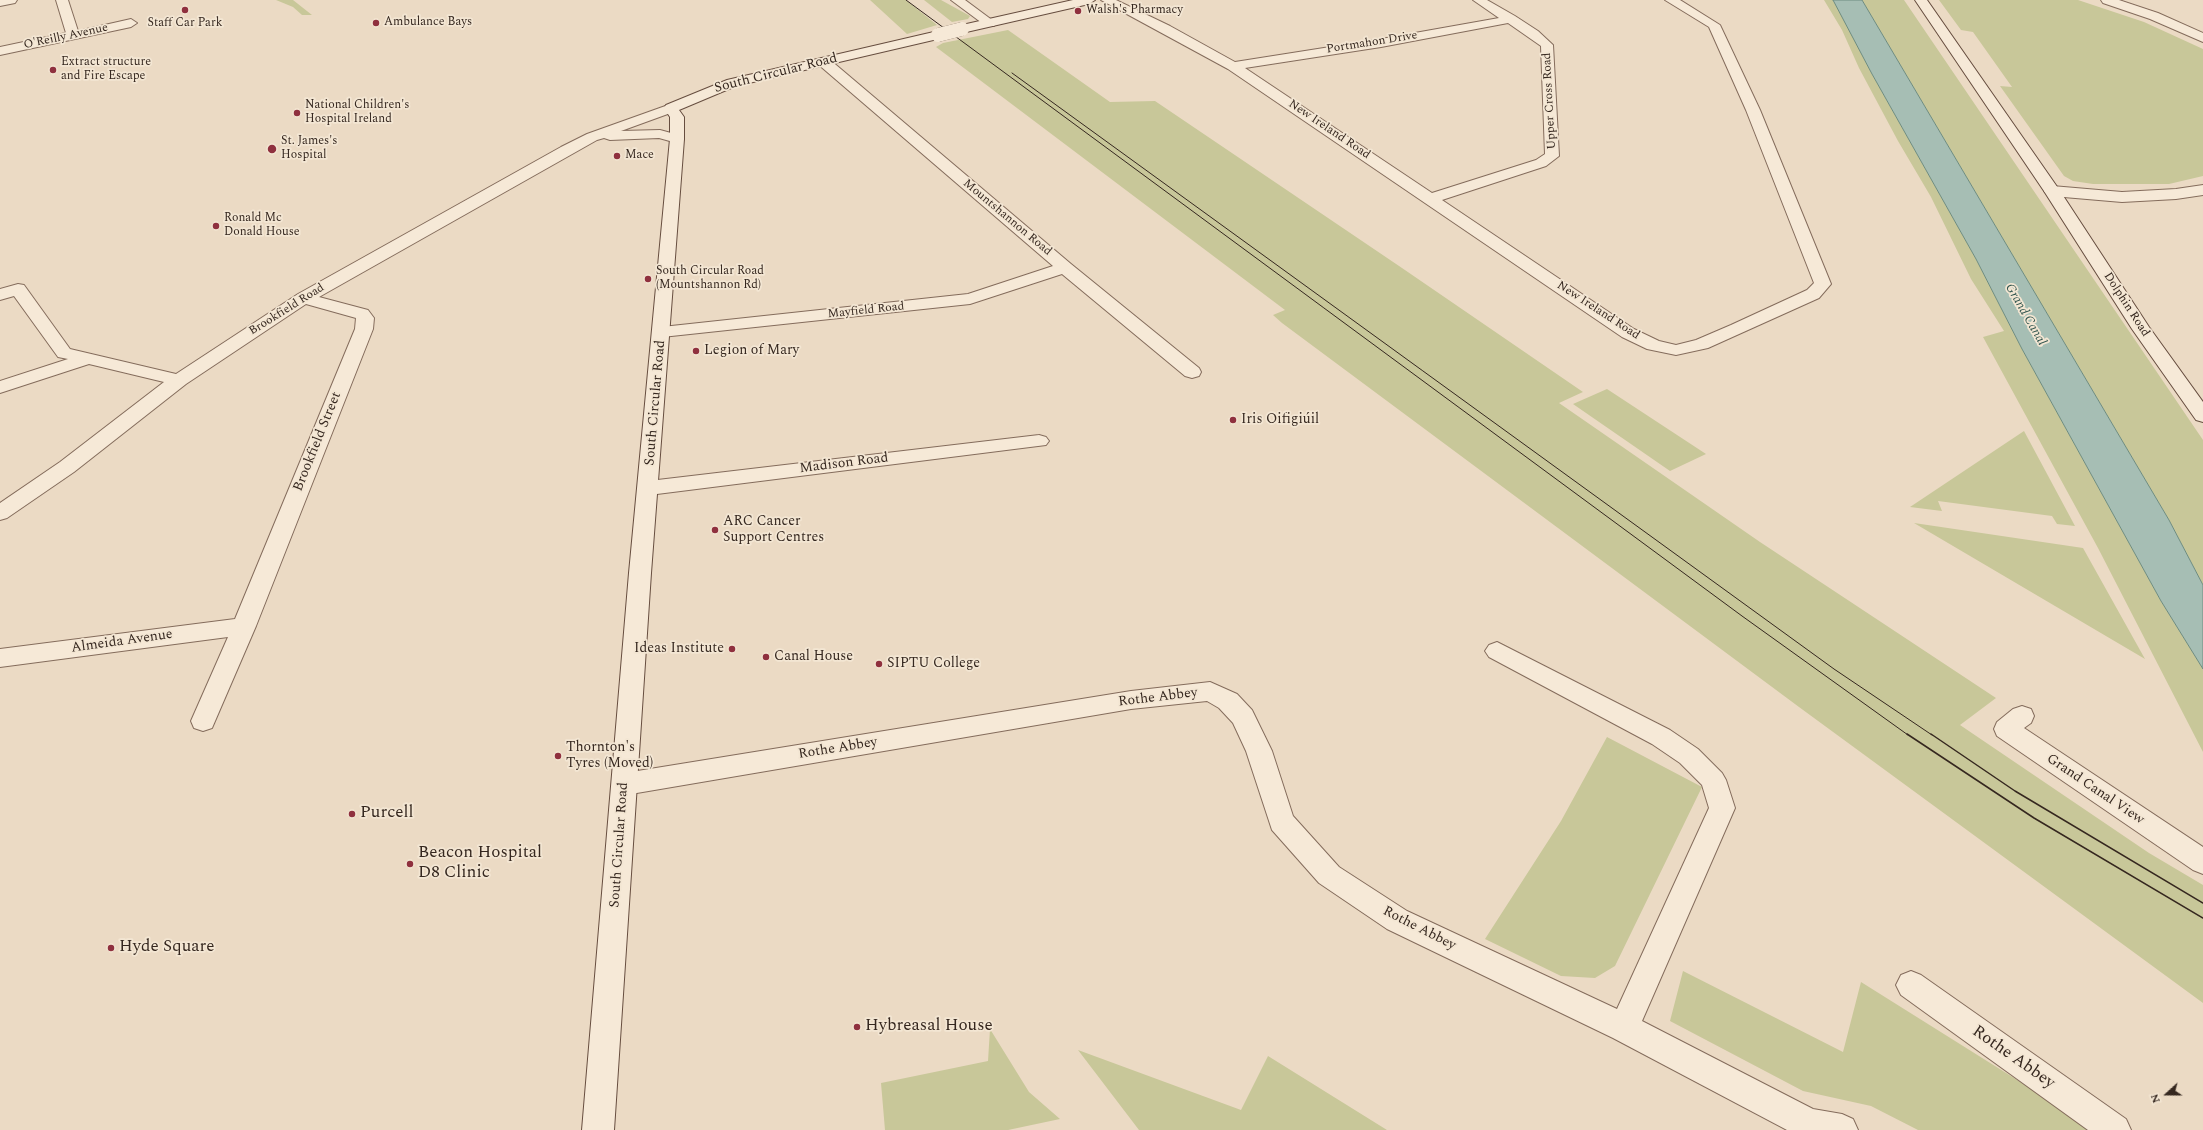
<!DOCTYPE html>
<html>
<head>
<meta charset="utf-8">
<style>
	body { margin:0 }
	#map { position:relative; width:2203px; height:1130px; overflow:hidden; background:#ebdac4; font-family:Spectral,serif }
	canvas { display:block }
	.north { position:absolute; left:2147px; top:1074px; width:40px; height:40px; -webkit-text-stroke:3px #f3e6d3; paint-order:stroke; rotate:249deg; font-size:11px; font-weight:700; line-height:16px; text-align:center; color:#35271f }
	.north::after { content:''; display:block; margin:auto; width:14px; height:18px; background:#35271f; clip-path:polygon(50% 0,100% 100%,50% 72%,0 100%) }
</style>
</head>
<body>
<div id="map">
<canvas width="2203" height="1130"></canvas>
<div class="north">N</div>
</div>
<script>
const context = document.querySelector('canvas').getContext('2d');
context.lineJoin = 'round';
function fillPath(path, color) {
  context.fillStyle = color;
  context.fill(path, 'evenodd');
}
function toPath(rows) {
  const path = new Path2D();
  for (const r of rows) {
    path.moveTo(r[0], r[1]);
    for (let i = 2; i < r.length; i += 2) path.lineTo(r[i], r[i + 1]);
  }
  return path;
}
function trace(path, color, width, dash) {
  context.strokeStyle = color;
  context.lineWidth = width;
  context.lineCap = dash ? 'butt' : 'round';
  context.setLineDash(dash || []);
  context.stroke(path);
}
function write(font, color, halo, rows, align = 'center') {
  context.font = font + ' Spectral,serif';
  context.lineWidth = 3.5;
  context.setLineDash([]);
  context.textBaseline = 'middle';
  context.strokeStyle = halo;
  context.fillStyle = color;
  for (const [text, x, y, turn = 0] of rows) {
    context.save();
    context.translate(x, y);
    context.rotate((+turn || 0) * Math.PI / 180);
    context.textAlign = isNaN(turn) ? turn : align;
    if (halo) context.strokeText(text, 0, 0);
    context.fillText(text, 0, 0);
    context.restore();
  }
}
fillPath(toPath([
	[276,0,293,0,312,15,302,15,293,7],
	[870,0,906,0,937,25,907,34],
	[924,0,941,0,970,16,968,19,952,22],
	[1824,0,1833,0,1839,10,1872,74,1976,259,2022,349,2161,601,2203,669,2203,752,2098,548,1983,337,2004,331,1971,279,1931,197,1898,141,1859,68,1842,30],
	[1862,0,1904,0,2203,440,2203,585,2169,520],
	[1939,0,2078,0,2144,22,2203,49,2203,176,2169,184,2093,184,2073,181,2064,176,2000,86,2012,87,1973,32,1961,30],
	[1008,30,1110,102,1155,101,1402,268,1583,392,1559,403,1760,542,1996,698,1960,725,2149,853,2203,885,2203,1003,1799,707,1282,323,1273,315,1285,310,936,47,943,43],
	[1607,389,1706,454,1670,471,1573,404],
	[2024,431,2075,526,2057,524,2052,516,1938,501,1942,511,1910,507],
	[1914,523,2083,548,2145,659],
	[1607,737,1702,787,1615,966,1595,978,1561,976,1485,939,1561,821],
	[1683,971,1843,1052,1861,982,2097,1130,1918,1130,1871,1106,1803,1091,1670,1021],
	[990,1029,1029,1092,1060,1119,1008,1130,885,1130,881,1083,988,1061],
	[1078,1050,1241,1110,1268,1056,1387,1130,1139,1130]
]), '#c8c799');
const water = toPath([
	[1833,0,1862,0,2169,520,2203,585,2203,669,2161,601,2022,349,1976,259,1872,74,1833,0]
]);
fillPath(water, '#a6beb4');
trace(water, '#6d8c80', 1);
const street = toPath([
	[0,0,17,0,15,3,0,6,0,0],
	[56,0,68,0,78,31,131,19,137,23,131,27,0,55,0,47,66,33,56,0],
	[951,0,965,0,996,23,994,26,986,26,951,0],
	[1101,0,1116,0,1170,26,1235,62,1381,39,1499,18,1473,0,1487,0,1515,16,1538,31,1553,45,1559,156,1546,166,1442,200,1634,329,1659,341,1676,345,1696,340,1731,325,1807,290,1814,283,1746,110,1709,27,1665,0,1680,0,1720,25,1760,110,1831,284,1819,298,1708,348,1676,355,1647,349,1622,337,1228,69,1101,0],
	[1508,23,1541,46,1545,154,1536,160,1432,193,1245,68,1381,47,1508,23],
	[2101,0,2119,0,2158,13,2203,33,2203,42,2150,19,2103,3,2101,0],
	[824,58,829,59,1071,264,1199,368,1201,372,1199,376,1192,378,1185,376,1062,274,970,304,662,337,656,336,653,332,656,328,662,327,968,294,1053,266,819,65,818,62,819,59,824,58],
	[671,104,678,108,676,111,621,131,660,130,682,136,684,139,682,142,677,143,659,138,610,140,604,138,597,140,319,297,368,310,374,318,373,329,256,626,212,728,203,731,194,728,191,721,228,637,0,667,0,649,235,619,355,329,356,318,306,304,186,384,74,472,7,518,0,520,0,503,60,462,164,382,89,364,0,393,0,381,68,359,58,357,14,296,0,300,0,289,18,284,24,285,70,349,176,374,298,294,561,147,587,134,671,104],
	[2203,185,2203,195,2176,199,2122,202,2052,196,2047,194,2044,191,2047,188,2052,186,2122,192,2176,189,2203,185],
	[1039,435,1046,437,1049,441,1046,445,649,495,642,493,639,488,642,483,649,481,1039,435],
	[1497,642,1670,730,1698,749,1722,773,1726,780,1735,808,1642,1021,1813,1109,1842,1114,1853,1119,1858,1130,1787,1130,1613,1038,1387,929,1319,883,1272,830,1246,751,1233,723,1219,708,1207,701,1131,709,625,795,616,792,612,784,616,776,625,773,1131,691,1210,682,1237,694,1252,710,1272,751,1293,816,1339,867,1407,911,1617,1009,1709,808,1702,785,1680,763,1652,744,1489,657,1485,651,1489,645,1497,642],
	[2022,706,2031,709,2034,716,2031,723,2024,728,2203,847,2203,874,2193,870,1997,736,1994,729,1997,722,2013,709,2022,706],
	[1911,971,1921,975,2126,1119,2131,1130,2088,1130,1901,995,1896,985,1901,975,1911,971]
]);
const secondary = toPath([
	[1073,0,1095,0,1089,4,962,33,956,29,962,25,1073,0],
	[1915,0,1927,0,2060,191,2149,327,2203,402,2203,422,2196,420,2132,329,2044,191,1915,0],
	[938,31,942,32,944,35,942,38,736,86,679,110,684,117,684,139,651,573,614,1130,582,1130,629,573,670,139,670,117,664,108,666,105,727,80,938,31]
]);
trace(street, '#846c5c', 2);
trace(secondary, '#664d3f', 2);
fillPath(street, '#f6e9d7');
fillPath(secondary, '#f6e9d7');
trace(toPath([
	[906,0,1742,616,1908,735],
	[1012,73,1834,669,1932,735]
]), '#35271f', 1);
trace(toPath([
	[1907,734,2034,818,2203,918],
	[1931,734,2015,791,2203,903]
]), '#35271f', 1.5);
const secondaryBridge = toPath([
	[938,35,962,29]
]);
trace(secondaryBridge, '#664d3f', 14, []);
trace(secondaryBridge, '#f6e9d7', 14);
for (const [x, y, r, color] of [
	[185,10,4,"#8f303e"],
	[1078,11,4,"#8f303e"],
	[376,23,4,"#8f303e"],
	[53,70,4,"#8f303e"],
	[297,113,4,"#8f303e"],
	[272,149,5,"#8f303e"],
	[617,156,4,"#8f303e"],
	[216,226,4,"#8f303e"],
	[648,279,4,"#8f303e"],
	[696,351,4,"#8f303e"],
	[1233,420,4,"#8f303e"],
	[715,530,4,"#8f303e"],
	[732,649,4,"#8f303e"],
	[766,657,4,"#8f303e"],
	[879,664,4,"#8f303e"],
	[558,756,4,"#8f303e"],
	[352,814,4,"#8f303e"],
	[410,864,4,"#8f303e"],
	[111,948,4,"#8f303e"],
	[857,1027,4,"#8f303e"]
]) {
  const dot = new Path2D();
  dot.arc(x, y, r, 0, 2 * Math.PI);
  context.fillStyle = color;
  context.fill(dot);
  trace(dot, '#f3e6d3', 1.5);
}
write('12px', '#35271f', '#f3e6d3', [
	["Walsh's Pharmacy",1086,11],
	["Ambulance Bays",384,23],
	["Staff Car Park",185,24,"center"],
	["Extract structure",61,63],
	["and Fire Escape",61,77],
	["National Children's",305,106],
	["Hospital Ireland",305,120],
	["St. James's",281,142],
	["Hospital",281,156],
	["Mace",625,156],
	["Ronald Mc",224,219],
	["Donald House",224,233],
	["South Circular Road",656,272],
	["(Mountshannon Rd)",656,286]
], 'left');
write('12px', '#35271f', '#f3e6d3', [
	["O'Reilly Avenue",66,37,-12],
	["Portmahon Drive",1372,43,-9],
	["Upper Cross Road",1550,101,-93],
	["New Ireland Road",1329,130,34],
	["Mountshannon Road",1007,218,40],
	["Dolphin Road",2126,305,57],
	["Brookfield Road",287,310,-32],
	["Mayfield Road",866,311,-6],
	["New Ireland Road",1598,311,33]
]);
write('italic 13px', '#2f544d', '#f3e6d3', [
	["Grand Canal",2025,315,60]
]);
write('14px', '#35271f', '#f3e6d3', [
	["South Circular Road",776,74,-14],
	["South Circular Road",656,403,-85],
	["Brookfield Street",318,442,-68],
	["Madison Road",844,464,-7],
	["Almeida Avenue",122,642,-8],
	["Rothe Abbey",1158,698,-7],
	["Rothe Abbey",838,749,-9],
	["Grand Canal View",2095,790,34],
	["South Circular Road",620,845,-86],
	["Rothe Abbey",1419,929,27]
]);
write('14px', '#35271f', '#f3e6d3', [
	["Legion of Mary",704,351],
	["Iris Oifigiúil",1241,420],
	["ARC Cancer",723,522],
	["Support Centres",723,538],
	["Ideas Institute",724,649,"right"],
	["Canal House",774,657],
	["SIPTU College",887,664],
	["Thornton's",566,748],
	["Tyres (Moved)",566,764]
], 'left');
write('17px', '#35271f', '#f3e6d3', [
	["Purcell",360,814],
	["Beacon Hospital",418,854],
	["D8 Clinic",418,874],
	["Hyde Square",119,948],
	["Hybreasal House",865,1027]
], 'left');
write('17px', '#35271f', '#f3e6d3', [
	["Rothe Abbey",2013,1058,35]
]);
</script>
</body>
</html>
